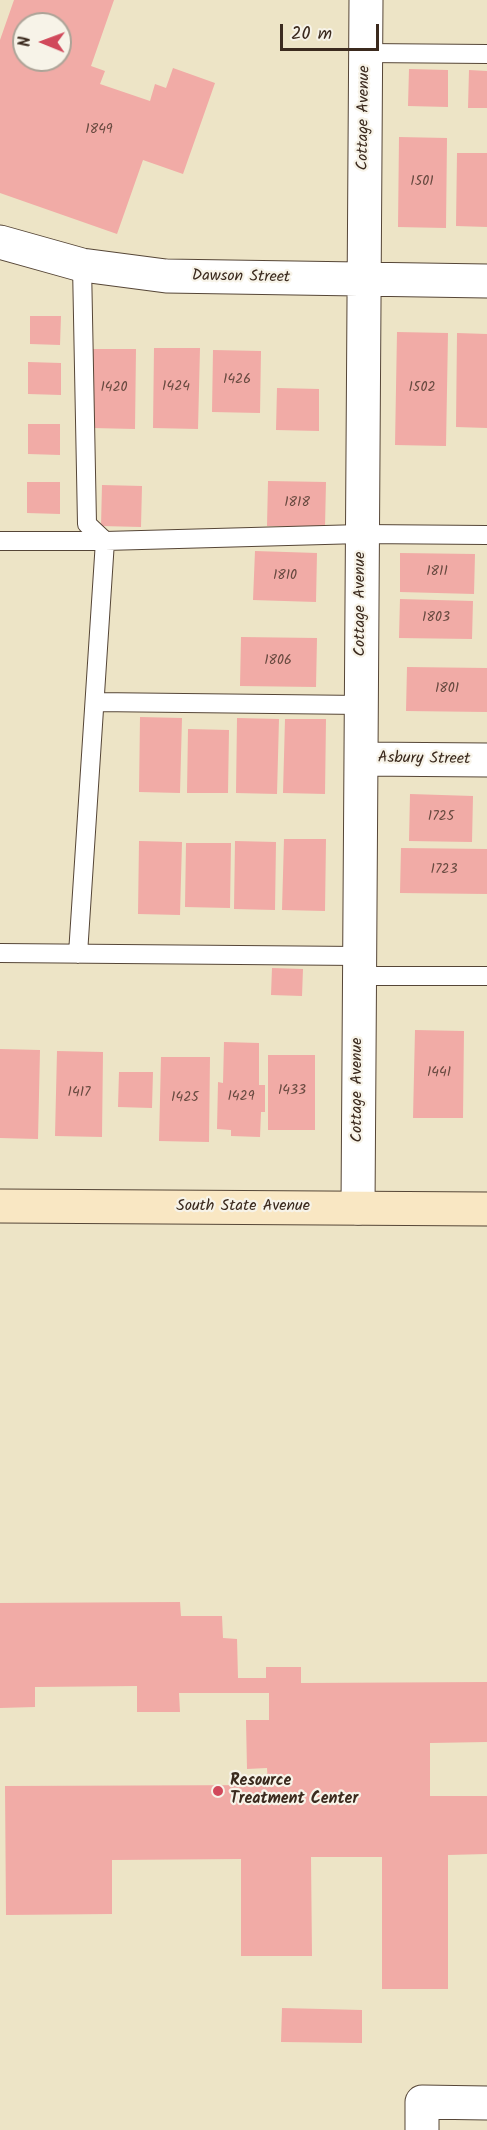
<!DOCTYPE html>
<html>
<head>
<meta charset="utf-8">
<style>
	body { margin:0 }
	#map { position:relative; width:487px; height:2130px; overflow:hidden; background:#ede4c6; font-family:Kalam,sans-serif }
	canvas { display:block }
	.north { position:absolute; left:12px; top:12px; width:60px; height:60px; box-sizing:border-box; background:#f7f3e8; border:2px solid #aca397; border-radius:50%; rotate:271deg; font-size:16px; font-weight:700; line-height:24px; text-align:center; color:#3b2a1e }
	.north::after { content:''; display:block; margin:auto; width:21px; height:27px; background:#d1495b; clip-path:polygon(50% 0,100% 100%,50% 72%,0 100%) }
	.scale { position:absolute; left:280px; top:24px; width:99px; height:27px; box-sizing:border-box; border:3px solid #3b2a1e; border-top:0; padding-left:8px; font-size:18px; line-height:21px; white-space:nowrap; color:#3b2a1e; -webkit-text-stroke:4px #f7f3e8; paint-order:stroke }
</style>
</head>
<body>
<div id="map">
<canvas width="487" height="2130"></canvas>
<div class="north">N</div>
<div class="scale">20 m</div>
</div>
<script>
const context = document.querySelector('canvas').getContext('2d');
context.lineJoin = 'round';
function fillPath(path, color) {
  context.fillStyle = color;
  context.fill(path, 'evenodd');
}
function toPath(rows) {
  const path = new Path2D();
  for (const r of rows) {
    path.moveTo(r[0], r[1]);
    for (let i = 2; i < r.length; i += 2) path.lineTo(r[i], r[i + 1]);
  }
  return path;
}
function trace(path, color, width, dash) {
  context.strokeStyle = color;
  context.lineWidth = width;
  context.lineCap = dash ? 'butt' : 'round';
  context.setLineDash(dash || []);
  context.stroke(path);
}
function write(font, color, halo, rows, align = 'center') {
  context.font = font + ' Kalam,sans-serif';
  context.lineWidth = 4.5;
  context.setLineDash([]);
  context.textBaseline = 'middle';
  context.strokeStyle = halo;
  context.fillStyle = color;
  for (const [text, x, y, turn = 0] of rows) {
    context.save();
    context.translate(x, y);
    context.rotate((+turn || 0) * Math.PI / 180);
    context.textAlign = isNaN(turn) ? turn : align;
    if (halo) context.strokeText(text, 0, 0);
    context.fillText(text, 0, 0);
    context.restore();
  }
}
fillPath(toPath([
	[14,0,114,0,91,66,105,71,100,84,150,101,155,84,166,88,173,68,215,83,183,174,143,160,117,234,0,193,0,40],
	[24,24,60,24,60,60,24,60],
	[409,69,448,70,448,107,408,106],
	[469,70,487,71,487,108,468,108],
	[399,137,447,138,446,228,398,227],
	[457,153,487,153,487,227,456,226],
	[30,316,61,316,60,345,30,344],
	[397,332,448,333,446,446,395,445],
	[457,333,487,334,487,428,456,427],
	[154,348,200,348,198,429,153,428],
	[93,349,136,349,135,429,92,428],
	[213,350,261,351,260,413,212,412],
	[28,362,61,363,61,395,28,394],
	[277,388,319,389,319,431,276,430],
	[28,424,60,424,60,455,28,454],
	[268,481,326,482,325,527,267,526],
	[27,482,60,482,60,514,27,513],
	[102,485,142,486,141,527,101,526],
	[255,551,317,553,316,602,253,600],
	[400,553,475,554,474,594,400,592],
	[400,599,473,601,472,639,399,638],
	[241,637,317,638,316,687,240,686],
	[407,667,487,668,487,712,406,711],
	[140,717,182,718,180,793,139,792],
	[237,718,279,719,277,794,236,793],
	[285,719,326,719,325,794,283,793],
	[188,729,229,730,228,793,187,793],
	[410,794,473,796,472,842,409,841],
	[284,839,326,839,325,911,282,910],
	[139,841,182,842,180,915,138,914],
	[235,841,276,842,275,910,234,909],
	[186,843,231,843,230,908,185,907],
	[401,848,487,849,487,894,400,893],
	[272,968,303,969,302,996,271,995],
	[415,1030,464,1031,463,1118,413,1118],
	[224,1042,259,1043,259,1085,265,1085,265,1112,261,1112,260,1137,231,1136,231,1130,217,1129,218,1082,223,1083],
	[0,1049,40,1050,38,1139,0,1138],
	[57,1051,103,1052,102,1137,55,1136],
	[268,1055,315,1055,315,1130,268,1130],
	[161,1057,210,1057,209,1142,159,1141],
	[119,1072,153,1072,152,1108,118,1107],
	[180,1602,181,1616,222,1616,223,1638,237,1639,238,1678,266,1678,266,1667,301,1667,301,1683,487,1682,487,1742,430,1743,430,1796,487,1796,487,1854,448,1855,448,1989,382,1989,382,1857,311,1857,312,1956,241,1956,241,1859,112,1860,112,1914,6,1915,5,1786,268,1785,267,1768,247,1769,246,1720,269,1720,269,1693,179,1693,180,1712,137,1712,137,1686,35,1687,35,1707,0,1708,0,1603],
	[282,2008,362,2010,362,2043,281,2042]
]), '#f1aba6');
const lane = toPath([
	[365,53,487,54],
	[82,265,87,524,105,541],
	[0,541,105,541],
	[95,702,362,705],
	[0,953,359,956],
	[78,954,105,541,361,534,487,535],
	[359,976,487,976]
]);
const street = toPath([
	[0,242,82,265,166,276,487,281],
	[361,759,487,760],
	[358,1208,366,0],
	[422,2130,422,2102,487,2103]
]);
const secondary = toPath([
	[0,1206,487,1209]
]);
trace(lane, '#564637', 20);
trace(street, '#564637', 35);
trace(secondary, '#564637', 35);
trace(lane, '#fff', 18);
trace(street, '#fff', 33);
trace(secondary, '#f9e7c3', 33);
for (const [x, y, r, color] of [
	[218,1791,6,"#d1495b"]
]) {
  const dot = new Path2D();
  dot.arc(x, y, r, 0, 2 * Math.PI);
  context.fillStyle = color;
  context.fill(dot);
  trace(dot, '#f7f3e8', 2);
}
write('14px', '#684a40', null, [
	["1849",99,131],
	["1501",422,183],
	["1426",237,381],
	["1424",176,388],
	["1420",114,389],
	["1502",422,389],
	["1818",297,504],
	["1811",437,573],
	["1810",285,577],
	["1803",436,619],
	["1806",278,662],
	["1801",447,690],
	["1725",441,818],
	["1723",444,871],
	["1441",439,1074],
	["1433",292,1092],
	["1417",79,1094],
	["1429",241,1098],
	["1425",185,1099]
]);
write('16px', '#3b2a1e', '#f7f3e8', [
	["Cottage Avenue",365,118,-89],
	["Dawson Street",241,278,1],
	["Cottage Avenue",361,604,-90],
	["Asbury Street",424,760,1],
	["Cottage Avenue",358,1090,-90],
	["South State Avenue",243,1207]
]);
write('bold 16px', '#3b2a1e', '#f7f3e8', [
	["Resource",230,1782],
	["Treatment Center",230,1800]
], 'left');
</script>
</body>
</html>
